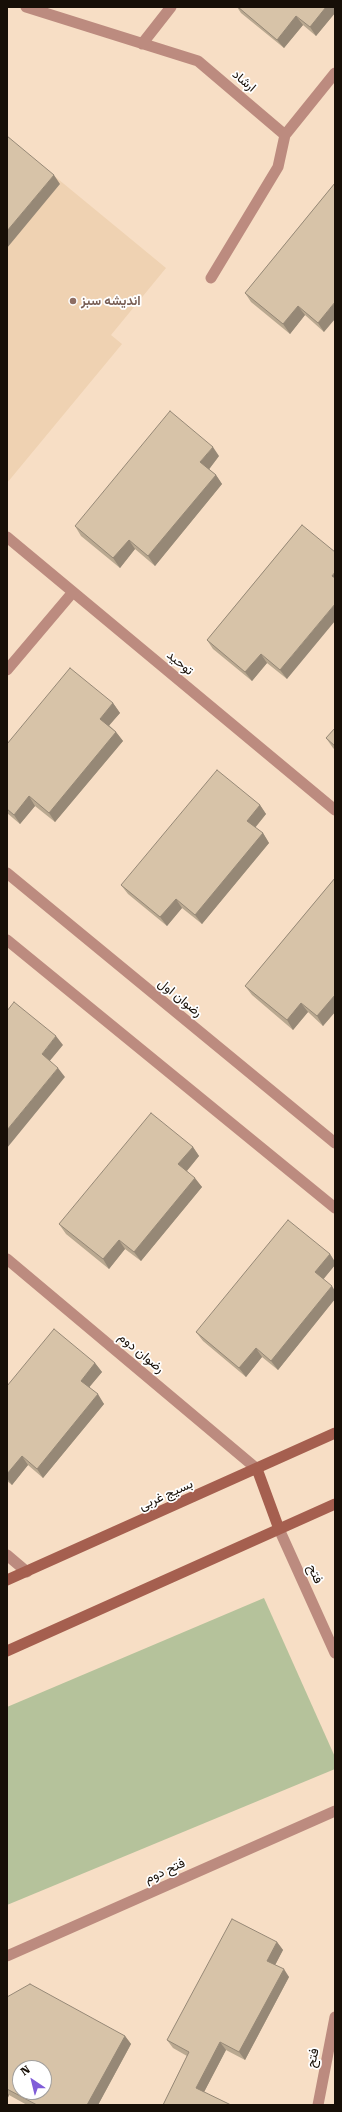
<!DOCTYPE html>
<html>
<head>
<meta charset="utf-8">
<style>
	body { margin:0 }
	#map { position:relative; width:342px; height:2112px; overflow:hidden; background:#f7dec5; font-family:"Roboto Serif",serif }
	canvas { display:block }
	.frame { position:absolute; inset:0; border:8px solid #170f07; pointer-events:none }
	.north { position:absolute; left:12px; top:2060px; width:40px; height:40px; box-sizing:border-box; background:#fff; border:1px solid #a29f9c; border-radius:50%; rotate:325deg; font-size:11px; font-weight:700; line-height:16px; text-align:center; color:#170f07 }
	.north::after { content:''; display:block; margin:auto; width:14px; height:18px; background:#805dd8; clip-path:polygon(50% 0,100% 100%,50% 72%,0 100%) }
</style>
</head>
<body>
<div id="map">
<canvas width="342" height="2112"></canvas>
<div class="frame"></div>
<div class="north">N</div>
</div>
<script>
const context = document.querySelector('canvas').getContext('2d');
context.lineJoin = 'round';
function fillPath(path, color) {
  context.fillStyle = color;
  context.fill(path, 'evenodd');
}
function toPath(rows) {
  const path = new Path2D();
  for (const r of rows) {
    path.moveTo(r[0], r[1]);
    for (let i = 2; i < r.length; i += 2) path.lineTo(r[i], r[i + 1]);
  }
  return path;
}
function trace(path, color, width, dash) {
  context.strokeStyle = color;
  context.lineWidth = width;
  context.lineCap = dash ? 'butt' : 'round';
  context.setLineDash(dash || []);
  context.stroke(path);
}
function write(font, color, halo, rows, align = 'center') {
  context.font = font + ' "Roboto Serif",Vazirmatn,serif';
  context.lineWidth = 3.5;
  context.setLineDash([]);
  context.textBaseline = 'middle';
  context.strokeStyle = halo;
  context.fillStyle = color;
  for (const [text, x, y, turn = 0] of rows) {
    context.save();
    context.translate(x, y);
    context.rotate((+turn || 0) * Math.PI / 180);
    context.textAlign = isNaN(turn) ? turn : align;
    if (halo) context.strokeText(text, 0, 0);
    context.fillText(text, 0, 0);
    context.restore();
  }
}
fillPath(toPath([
	[7,137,166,268,111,335,122,344,7,483]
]), '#efd2b2');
fillPath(toPath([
	[264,1598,335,1757,335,1769,7,1905,7,1707]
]), '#b5c29b');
trace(toPath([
	[26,7,198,61,285,135],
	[142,44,171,7],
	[211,278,278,167,285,135,335,73],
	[7,537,335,810],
	[7,670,73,592],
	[7,873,335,1143],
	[7,940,335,1208],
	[7,1259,257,1469],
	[279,1529,335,1653],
	[7,1555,27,1572],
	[7,1956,335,1811],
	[318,2105,335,2017]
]), '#bc8b7f', 11);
trace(toPath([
	[257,1469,279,1529],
	[7,1580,335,1433],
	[7,1651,335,1504]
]), '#a55f4f', 11);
fillPath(toPath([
	[237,7,335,7,335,13,316,36,303,25,284,48,241,13],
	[335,183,324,332,305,315,290,334,251,302,245,293],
	[219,456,209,469,216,475,222,484,155,566,135,549,120,568,81,536,75,526],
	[302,525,287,679,267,663,252,681,213,649,207,640],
	[113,703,120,713,109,725,116,732,123,741,55,822,35,806,20,824,7,813,7,744],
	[335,728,335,750,333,748,326,738],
	[260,805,266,814,255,828,263,833,269,843,202,924,182,908,167,926,128,894,121,885],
	[335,878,335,1012,323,1026,308,1012,293,1030,252,995,245,986],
	[193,1147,199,1156,187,1171,202,1187,141,1261,125,1249,109,1269,66,1234,59,1224],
	[330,1254,335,1262,335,1265,323,1279,335,1291,335,1299,278,1370,262,1357,246,1377,203,1341,196,1332],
	[95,1363,102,1372,89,1387,104,1404,43,1478,28,1465,12,1485,7,1481,7,1386],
	[277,1942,283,1950,275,1965,289,1977,245,2060,226,2050,204,2092,163,2105,187,2056,173,2048,167,2040],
	[7,1997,125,2036,131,2044,98,2105,27,2105,9,2095,7,2100]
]), '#b9a890');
fillPath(toPath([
	[326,7,335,7,335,13,316,36,310,27],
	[296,16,303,25,284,48,277,40],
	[54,175,60,184,7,248,7,231],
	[335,302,335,319,324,332,318,323],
	[298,306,305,315,290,334,283,324],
	[213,447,219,456,207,472,200,462],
	[216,475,222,484,155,566,148,556],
	[129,540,135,549,120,568,113,558],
	[335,572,335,580,332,576],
	[335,604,335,621,287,679,280,670],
	[261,654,267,663,252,681,245,672],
	[113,703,120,713,107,728,100,719],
	[116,732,123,741,55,822,49,813],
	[29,796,35,806,20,824,14,815],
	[260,805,266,814,253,830,247,821],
	[263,833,269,843,202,924,195,915],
	[176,899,182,908,167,926,160,917],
	[335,995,335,1012,323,1026,317,1016],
	[301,1003,308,1012,293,1030,287,1020],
	[56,1036,63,1045,48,1063,42,1054],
	[58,1068,65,1077,7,1148,7,1130],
	[193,1147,199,1156,185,1173,178,1164],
	[195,1178,202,1187,141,1261,134,1252],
	[119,1240,125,1249,109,1269,103,1259],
	[330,1254,335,1262,335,1265,322,1281,315,1272],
	[332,1286,335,1291,335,1299,278,1370,271,1361],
	[256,1348,262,1357,246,1377,239,1368],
	[95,1363,102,1372,87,1390,81,1381],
	[98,1394,104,1404,43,1478,37,1469],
	[22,1456,28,1465,12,1485,7,1478,7,1474],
	[277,1942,283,1950,273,1969,267,1961],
	[284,1969,289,1977,245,2060,239,2052],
	[125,2036,131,2044,98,2105,87,2105],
	[220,2042,226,2050,202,2096,196,2088],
	[7,2092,9,2095,7,2100]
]), '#968876');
const building = toPath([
	[238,7,326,7,310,27,296,16,277,40,238,7],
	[7,136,54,175,7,231,7,136],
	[335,183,335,302,318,323,298,306,283,324,245,293,335,183],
	[170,411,213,447,200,462,216,475,148,556,129,540,113,558,75,526,170,411],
	[302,525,335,552,335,572,332,576,335,578,335,604,280,670,261,654,245,672,207,640,302,525],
	[70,668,113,703,100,719,116,732,49,813,29,796,14,815,7,809,7,744,70,668],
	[335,728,335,746,326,738,335,728],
	[217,770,260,805,247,821,263,833,195,915,176,899,160,917,121,885,217,770],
	[335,878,335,995,317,1016,301,1003,287,1020,245,986,335,878],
	[14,1002,56,1036,42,1054,58,1068,7,1130,7,1011,14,1002],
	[151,1113,193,1147,178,1164,195,1178,134,1252,119,1240,103,1259,59,1224,151,1113],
	[288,1220,330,1254,315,1272,332,1286,271,1361,256,1348,239,1368,196,1332,288,1220],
	[54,1329,95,1363,81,1381,98,1394,37,1469,22,1456,7,1474,7,1386,54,1329],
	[232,1919,277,1942,267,1961,284,1969,239,2052,220,2042,196,2088,231,2105,163,2105,189,2052,167,2040,232,1919],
	[30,1984,125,2036,87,2105,37,2105,7,2089,7,1997,30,1984],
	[20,2068,44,2068,44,2092,20,2092,20,2068]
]);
fillPath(building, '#d7c3a8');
trace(building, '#968876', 1);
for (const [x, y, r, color] of [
	[73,301,4,"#8d6e63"]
]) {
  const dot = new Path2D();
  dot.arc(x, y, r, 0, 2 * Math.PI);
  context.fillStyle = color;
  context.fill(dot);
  trace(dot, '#fff', 1.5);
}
write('13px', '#170f07', '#fff', [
	["ارشاد",244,81,40],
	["توحید",180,663,40],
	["رضوان اول",180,998,39],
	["رضوان دوم",141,1353,40],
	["بسیج غربی",166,1495,-24],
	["فتح",315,1574,66],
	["فتح دوم",165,1871,-24],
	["فتح",313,2058,-79]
]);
write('bold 13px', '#785e54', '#fff', [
	["اندیشه سبز",81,301]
], 'left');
</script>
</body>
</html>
